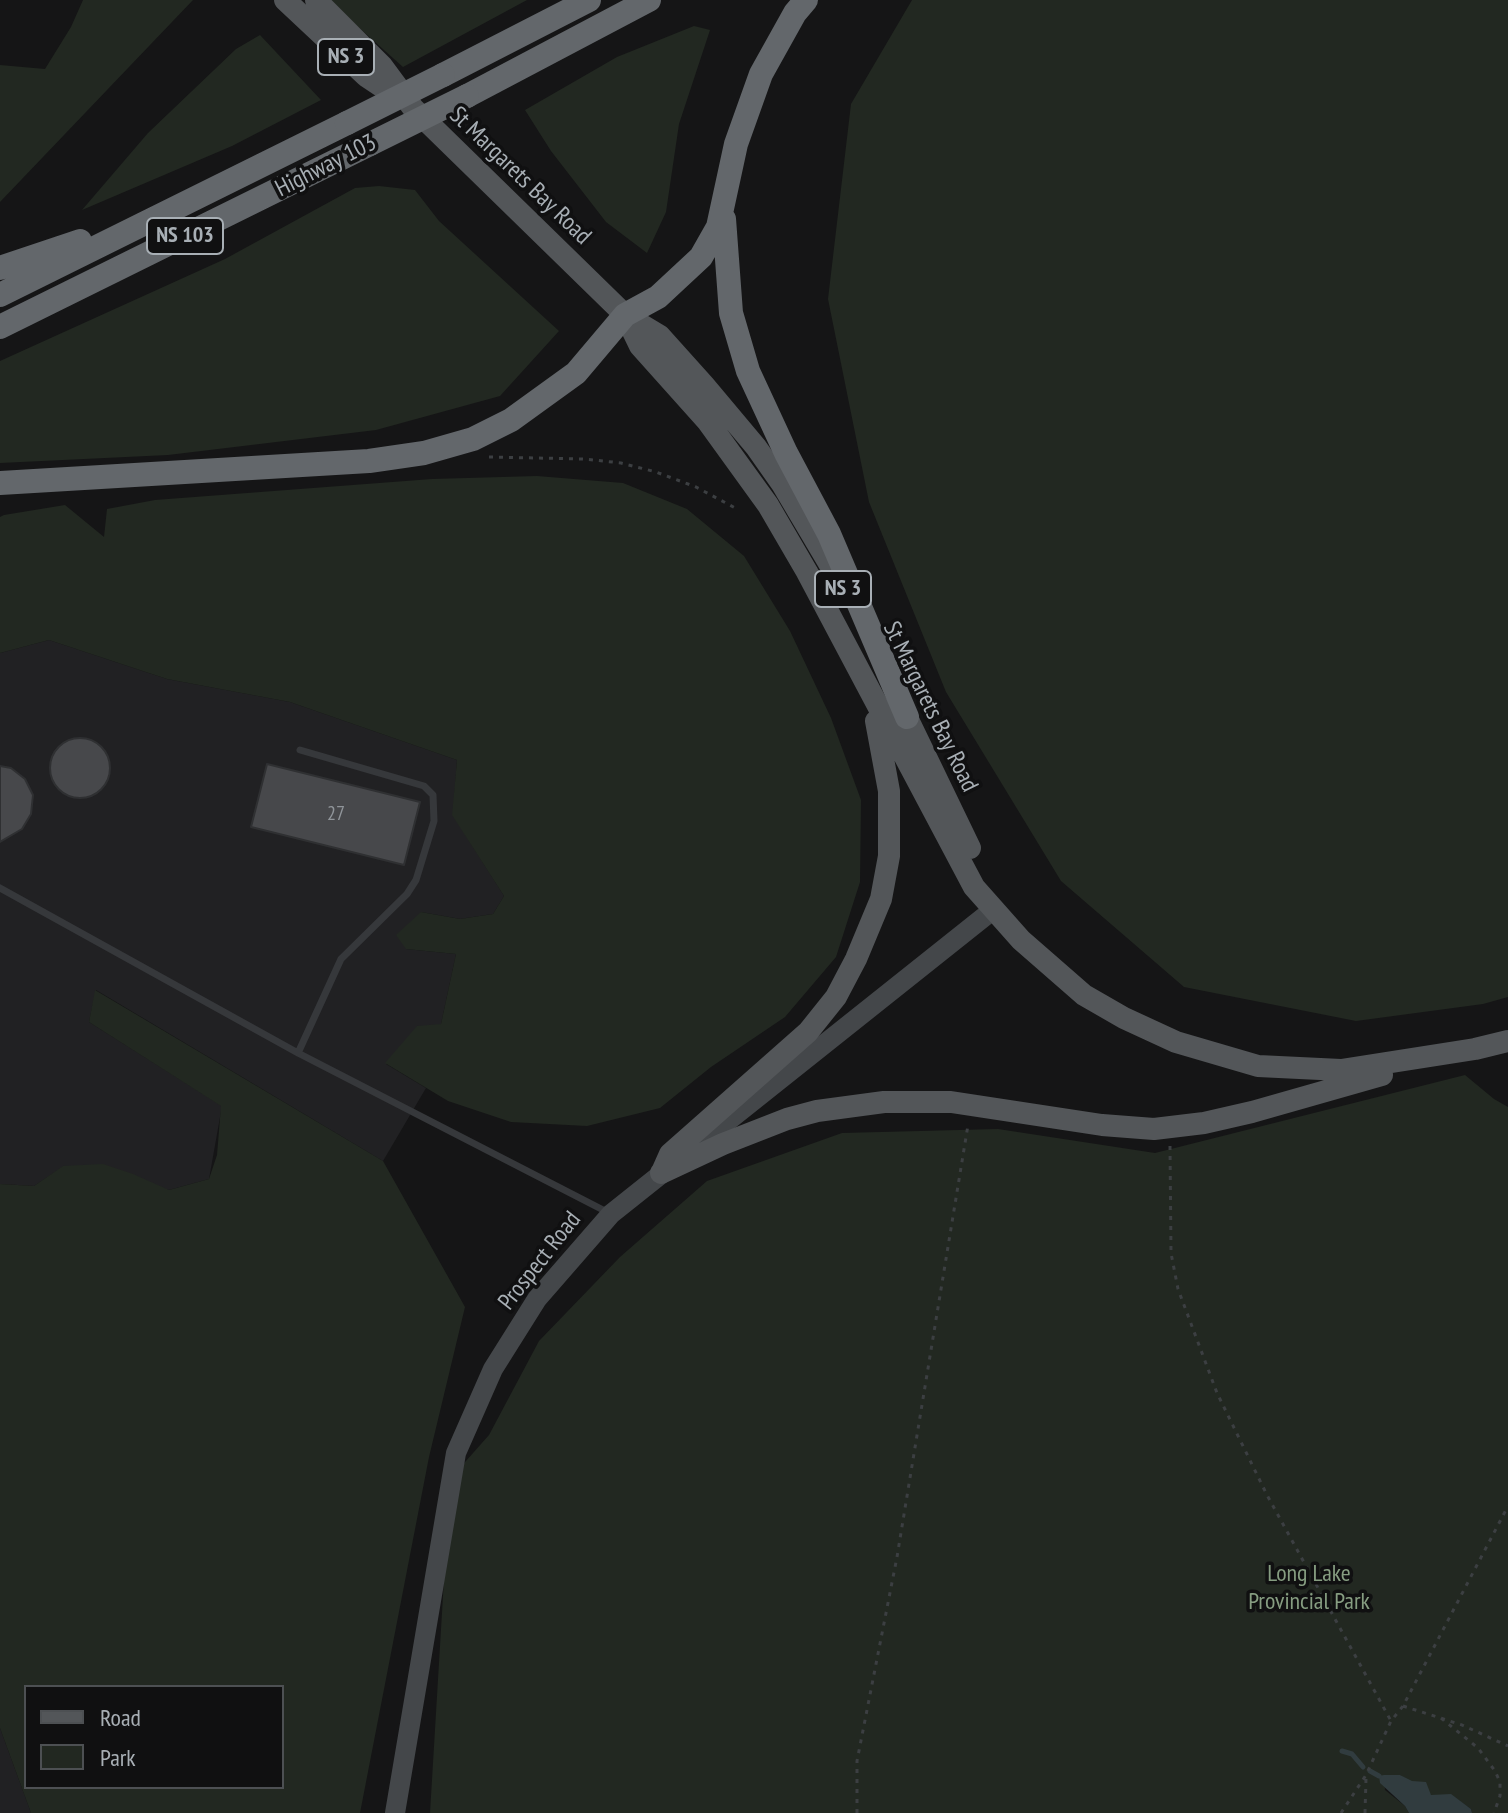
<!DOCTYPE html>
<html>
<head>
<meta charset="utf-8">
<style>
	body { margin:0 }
	#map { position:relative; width:1508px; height:1813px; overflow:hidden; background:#151516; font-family:"PT Sans Narrow",sans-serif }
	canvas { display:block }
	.legend { position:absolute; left:24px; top:1685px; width:260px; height:104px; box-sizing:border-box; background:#101011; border:2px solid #4d5053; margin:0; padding:10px 14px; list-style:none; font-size:24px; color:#a8afb5 }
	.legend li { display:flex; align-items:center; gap:16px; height:40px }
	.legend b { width:40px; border:2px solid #4d5053 }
</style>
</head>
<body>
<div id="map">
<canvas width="1508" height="1813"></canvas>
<ul class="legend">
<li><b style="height:10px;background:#535659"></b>Road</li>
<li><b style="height:22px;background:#222821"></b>Park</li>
</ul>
</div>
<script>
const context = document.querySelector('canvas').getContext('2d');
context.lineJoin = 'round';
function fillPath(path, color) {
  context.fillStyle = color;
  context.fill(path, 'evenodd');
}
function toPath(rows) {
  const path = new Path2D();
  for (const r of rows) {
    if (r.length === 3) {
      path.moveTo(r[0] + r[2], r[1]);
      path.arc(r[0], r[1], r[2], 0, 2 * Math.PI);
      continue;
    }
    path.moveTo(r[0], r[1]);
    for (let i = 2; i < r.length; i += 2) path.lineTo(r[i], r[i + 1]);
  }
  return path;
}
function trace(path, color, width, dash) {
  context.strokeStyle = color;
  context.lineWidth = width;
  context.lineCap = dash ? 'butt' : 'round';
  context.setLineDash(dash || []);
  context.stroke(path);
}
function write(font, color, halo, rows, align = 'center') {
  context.font = font + ' "PT Sans Narrow",sans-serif';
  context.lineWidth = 7;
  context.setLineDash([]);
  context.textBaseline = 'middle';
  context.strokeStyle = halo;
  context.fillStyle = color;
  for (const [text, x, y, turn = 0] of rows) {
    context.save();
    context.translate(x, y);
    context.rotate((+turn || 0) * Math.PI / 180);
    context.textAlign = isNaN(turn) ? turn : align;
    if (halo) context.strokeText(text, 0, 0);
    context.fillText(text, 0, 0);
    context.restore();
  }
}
fillPath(toPath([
	[49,640,167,679,290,702,457,760,453,815,504,896,493,914,460,919,421,912,406,949,456,954,441,1024,386,1064,426,1088,383,1161,96,990,89,1022,222,1106,209,1179,169,1190,64,1166,34,1186,0,1184,0,653],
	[0,1728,31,1813,0,1813]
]), '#212123');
fillPath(toPath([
	[83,0,193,0,0,202,0,65,45,69,71,27],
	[328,0,527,0,403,67],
	[912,0,1508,0,1508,997,1483,1004,1356,1021,1184,987,1061,881,946,692,869,502,828,299,851,104],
	[694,26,710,30,679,124,666,212,647,253,606,222,551,151,525,110,617,57],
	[260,35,321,100,232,146,82,210,148,133,236,49],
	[379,186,415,190,439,221,559,331,500,396,376,430,168,455,0,463,0,361,225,259,355,188],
	[537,476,623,483,687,509,744,556,790,631,831,718,861,800,860,882,836,957,785,1017,711,1067,660,1108,587,1126,511,1122,448,1101,385,1063,417,1026,441,1024,456,954,406,949,396,935,421,912,460,919,493,914,504,896,452,815,457,760,290,702,167,679,49,640,0,653,0,517,4,515,65,505,104,537,107,509,155,500,432,479],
	[95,990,383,1161,465,1307,429,1457,360,1813,31,1813,0,1728,0,1184,34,1186,63,1166,103,1164,133,1174,169,1190,209,1179,217,1155,221,1106,89,1022],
	[26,1687,282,1687,282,1787,26,1787],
	[1465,1075,1494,1099,1508,1107,1508,1813,1472,1813,1471,1809,1451,1795,1431,1795,1400,1775,1384,1775,1385,1790,1405,1806,1409,1813,430,1813,450,1479,489,1435,539,1341,620,1257,707,1181,842,1133,998,1129,1155,1153]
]), '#222821');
fillPath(toPath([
	[1384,1775,1400,1775,1412,1781,1426,1782,1431,1795,1451,1794,1471,1809,1472,1813,1409,1813,1405,1806,1380,1783,1379,1776]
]), '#313c3f');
trace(toPath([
	[1342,1751,1352,1754,1363,1767],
	[1370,1771,1379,1776]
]), '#313c3f', 5);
const building = toPath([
	[80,768,30],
	[267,764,420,802,404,865,251,827,267,764],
	[0,766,11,768,25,779,33,795,31,814,22,829,0,842,0,766]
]);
fillPath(building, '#47484b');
trace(building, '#2f3032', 2);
trace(toPath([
	[489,457,584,459,621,463,656,472,696,487,739,510],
	[1170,1146,1171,1253,1178,1289,1217,1393,1267,1495,1391,1721],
	[1403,1706,1462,1725,1508,1746],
	[1441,1718,1478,1748,1495,1771,1500,1782,1500,1796,1494,1813],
	[857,1813,857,1761,897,1557,968,1125],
	[1341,1813,1366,1775,1391,1721,1403,1706,1508,1506],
	[1365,1813,1366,1779]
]), '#3c3f42', 3, [4, 6]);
trace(toPath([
	[0,888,298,1053,609,1213],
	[298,1053,341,959,407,894,416,880,434,821,433,795,424,786,300,750]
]), '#36383b', 7);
trace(toPath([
	[395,1813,456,1453,493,1369,537,1299,611,1214,994,909]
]), '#44474a', 20);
trace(toPath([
	[285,0,366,76,399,98],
	[316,0,382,66,413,108,625,315,660,336,704,385,756,447,782,484,840,582],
	[625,315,640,346,708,422,768,505,807,572,974,887,1021,940,1084,995,1124,1018,1176,1042,1258,1066,1341,1070,1475,1049,1508,1041],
	[900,703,970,848],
	[662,1172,670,1154,808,1032,836,997,856,959,881,899,889,856,889,791,876,721],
	[661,1173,723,1144,787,1119,817,1111,884,1102,951,1102,1102,1125,1154,1129,1204,1123,1252,1112,1382,1075]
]), '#535659', 22);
trace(toPath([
	[443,75,589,0],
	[467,96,649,0],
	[724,219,731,313,748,371,786,453,829,534,907,717],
	[0,268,80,241],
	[0,295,347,123],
	[0,327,370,144],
	[0,483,369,461,424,453,473,439,511,420,576,373,625,315,658,297,701,257,718,227,736,144,761,74,795,13,806,0]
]), '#63676b', 24);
trace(toPath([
	[347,123,443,75],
	[370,144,467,96]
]), '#63676b', 24);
write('20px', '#90959a', null, [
	["27",336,814]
]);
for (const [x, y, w] of [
	[346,57,56],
	[185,236,76],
	[843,589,56]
]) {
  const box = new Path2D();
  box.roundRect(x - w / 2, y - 18, w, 36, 6);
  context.fillStyle = '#101011';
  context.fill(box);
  trace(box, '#a8afb5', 2);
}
write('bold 22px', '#a8afb5', null, [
	["NS 3",346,57],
	["NS 103",185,236],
	["NS 3",843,589]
]);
write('24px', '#a8afb5', '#101011', [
	["Highway 103",326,166,-27],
	["St Margarets Bay Road",520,176,44],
	["St Margarets Bay Road",930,707,64],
	["Prospect Road",540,1261,-52]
]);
write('24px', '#869d81', '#101011', [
	["Long Lake",1309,1574],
	["Provincial Park",1309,1602]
]);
</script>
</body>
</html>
